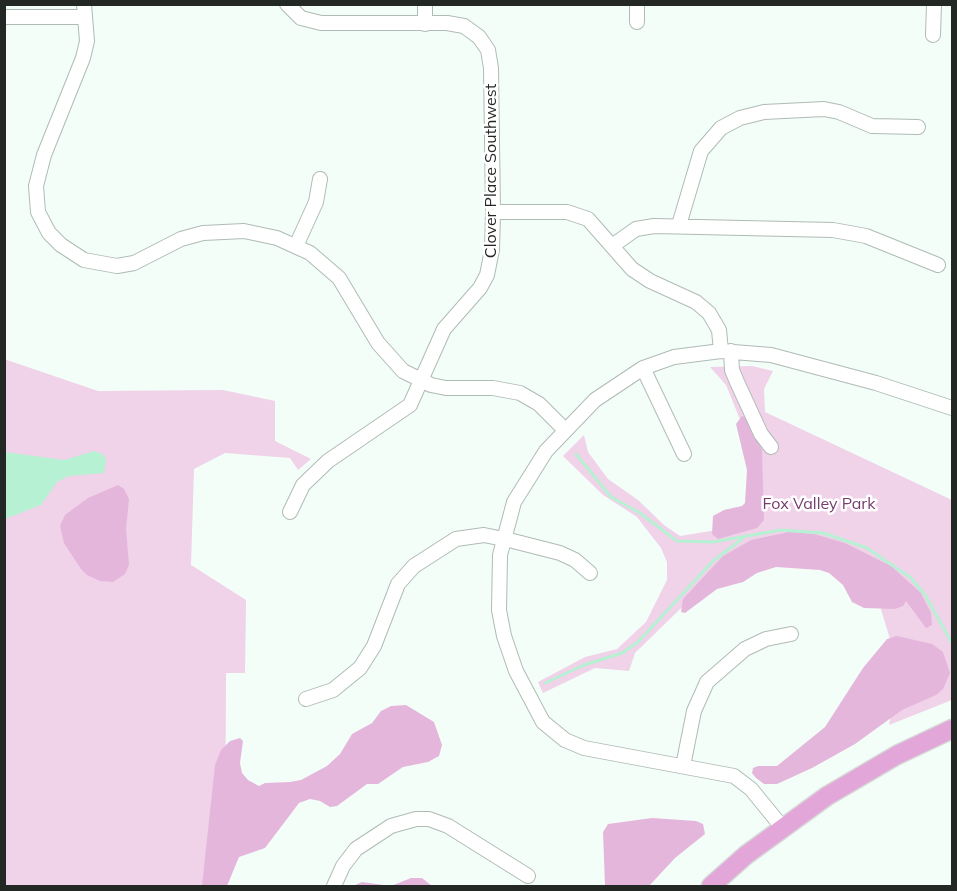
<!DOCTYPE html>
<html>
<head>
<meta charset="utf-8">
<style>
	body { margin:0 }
	#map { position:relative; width:957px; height:891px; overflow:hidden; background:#f3fef8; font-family:Mulish,sans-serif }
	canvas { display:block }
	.frame { position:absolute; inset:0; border:6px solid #232825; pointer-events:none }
</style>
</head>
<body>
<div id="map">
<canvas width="957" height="891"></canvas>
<div class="frame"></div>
</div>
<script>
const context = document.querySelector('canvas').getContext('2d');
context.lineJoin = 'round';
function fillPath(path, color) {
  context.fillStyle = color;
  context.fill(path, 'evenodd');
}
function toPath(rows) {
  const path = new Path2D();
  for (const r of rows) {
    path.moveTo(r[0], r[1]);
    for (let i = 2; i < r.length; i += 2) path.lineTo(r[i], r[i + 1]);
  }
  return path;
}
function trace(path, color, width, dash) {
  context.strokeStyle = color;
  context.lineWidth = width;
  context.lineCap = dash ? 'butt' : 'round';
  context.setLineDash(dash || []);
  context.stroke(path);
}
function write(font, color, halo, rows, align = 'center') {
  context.font = font + ' Mulish,sans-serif';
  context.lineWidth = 5;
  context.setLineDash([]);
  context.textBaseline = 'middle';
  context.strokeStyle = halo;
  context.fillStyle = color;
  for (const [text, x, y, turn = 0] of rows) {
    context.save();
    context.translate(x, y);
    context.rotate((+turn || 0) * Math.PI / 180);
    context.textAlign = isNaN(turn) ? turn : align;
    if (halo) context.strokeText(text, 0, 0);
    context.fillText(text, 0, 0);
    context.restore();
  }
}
fillPath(toPath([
	[4,359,98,391,223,390,275,401,275,441,311,459,298,470,290,458,225,453,194,469,191,565,246,600,245,673,226,673,225,886,5,886],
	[752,366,773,371,764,389,765,412,952,500,952,700,889,725,899,669,877,596,827,565,759,559,710,580,635,653,629,671,595,668,543,693,538,682,585,657,617,649,646,622,667,580,667,562,661,548,637,517,603,495,563,456,584,435,588,452,608,479,638,500,664,525,680,536,736,527,752,519,752,449,726,385,710,367]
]), '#f0d2e9');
fillPath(toPath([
	[742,416,746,417,762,450,764,520,757,528,718,539,712,534,713,516,724,510,742,506,745,503,747,470,736,424],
	[118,485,124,489,129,499,126,529,129,565,125,574,113,582,100,581,87,575,81,569,64,543,60,526,65,515,88,498],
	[789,532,814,534,845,543,891,566,921,593,931,613,932,625,926,628,906,601,903,606,895,609,864,608,852,602,843,585,829,573,820,570,776,567,757,573,743,582,717,589,685,613,681,612,683,599,723,556,751,540],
	[897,636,932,644,943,652,950,673,943,689,936,695,902,710,855,744,812,768,777,784,764,784,756,778,752,773,753,768,758,766,777,766,825,727,863,668,887,639],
	[406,705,434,722,442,745,439,756,428,762,403,767,378,784,367,784,337,806,330,807,320,801,310,799,299,803,265,848,239,857,227,886,202,886,215,765,221,750,230,741,240,738,243,741,240,763,242,773,248,780,259,786,265,783,290,782,301,780,327,766,340,754,352,734,372,723,381,711,391,706],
	[652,818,696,821,703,824,705,834,675,858,649,886,605,886,603,832,608,824],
	[411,878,422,878,432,886,353,886,362,882,391,886]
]), '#e5b6db');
fillPath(toPath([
	[94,451,103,454,106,460,104,473,69,476,57,482,41,505,5,519,5,452,64,460]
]), '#b7f1d3');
trace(toPath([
	[576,454,611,497,640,513,677,541,713,542,781,530,823,533,867,548,911,578,925,595,952,643],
	[545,683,584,665,622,653,638,642,713,561,742,539]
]), '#b7f1d3', 3);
const minor = toPath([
	[84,4,87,41,83,58,44,155,36,186,38,212,49,233,61,245,84,260,117,266,134,263,181,239,203,233,244,231,277,238,310,253,339,278,378,343,403,371,431,385,446,388,493,388,520,393,539,404,565,430],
	[287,4,301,18,321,23,447,23,464,26,479,37,488,50,491,68,493,212,492,250,487,275,480,288,444,329,410,405,328,461,303,485,290,512],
	[425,4,425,24],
	[637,4,637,22],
	[4,17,85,17],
	[933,35,934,4],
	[493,212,567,212,588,219,632,269,650,281,696,302,709,313,719,330,721,351],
	[679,225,701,151,721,128,740,118,764,112,824,109,839,112,872,126,918,127],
	[296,246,316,202,320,179],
	[612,246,636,229,654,226,833,230,866,236,938,265],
	[731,351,732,370,737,382,761,434,771,447],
	[643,368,684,454],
	[306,699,333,690,360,668,374,646,398,584,414,566,456,539,484,535,513,541,560,553,575,560,590,573],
	[683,766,694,711,707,682,745,649,766,639,791,634],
	[782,827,751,789,734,776,584,748,565,740,543,722,516,671,504,636,499,610,500,555,514,502,546,451,595,400,643,368,674,357,721,351,771,355,876,383,952,408],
	[334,886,343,866,356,849,391,826,416,819,429,819,448,826,528,876]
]);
const major = toPath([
	[711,886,746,855,827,796,897,755,952,729]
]);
trace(minor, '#b0bbb5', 16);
trace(major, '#d7d8d8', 21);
trace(minor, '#fff', 14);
trace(major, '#e2a6d8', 18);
write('16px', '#232825', '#fff', [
	["Clover Place Southwest",491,171,-90]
]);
write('16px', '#753d6c', '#fff', [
	["Fox Valley Park",819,504]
]);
</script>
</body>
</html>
